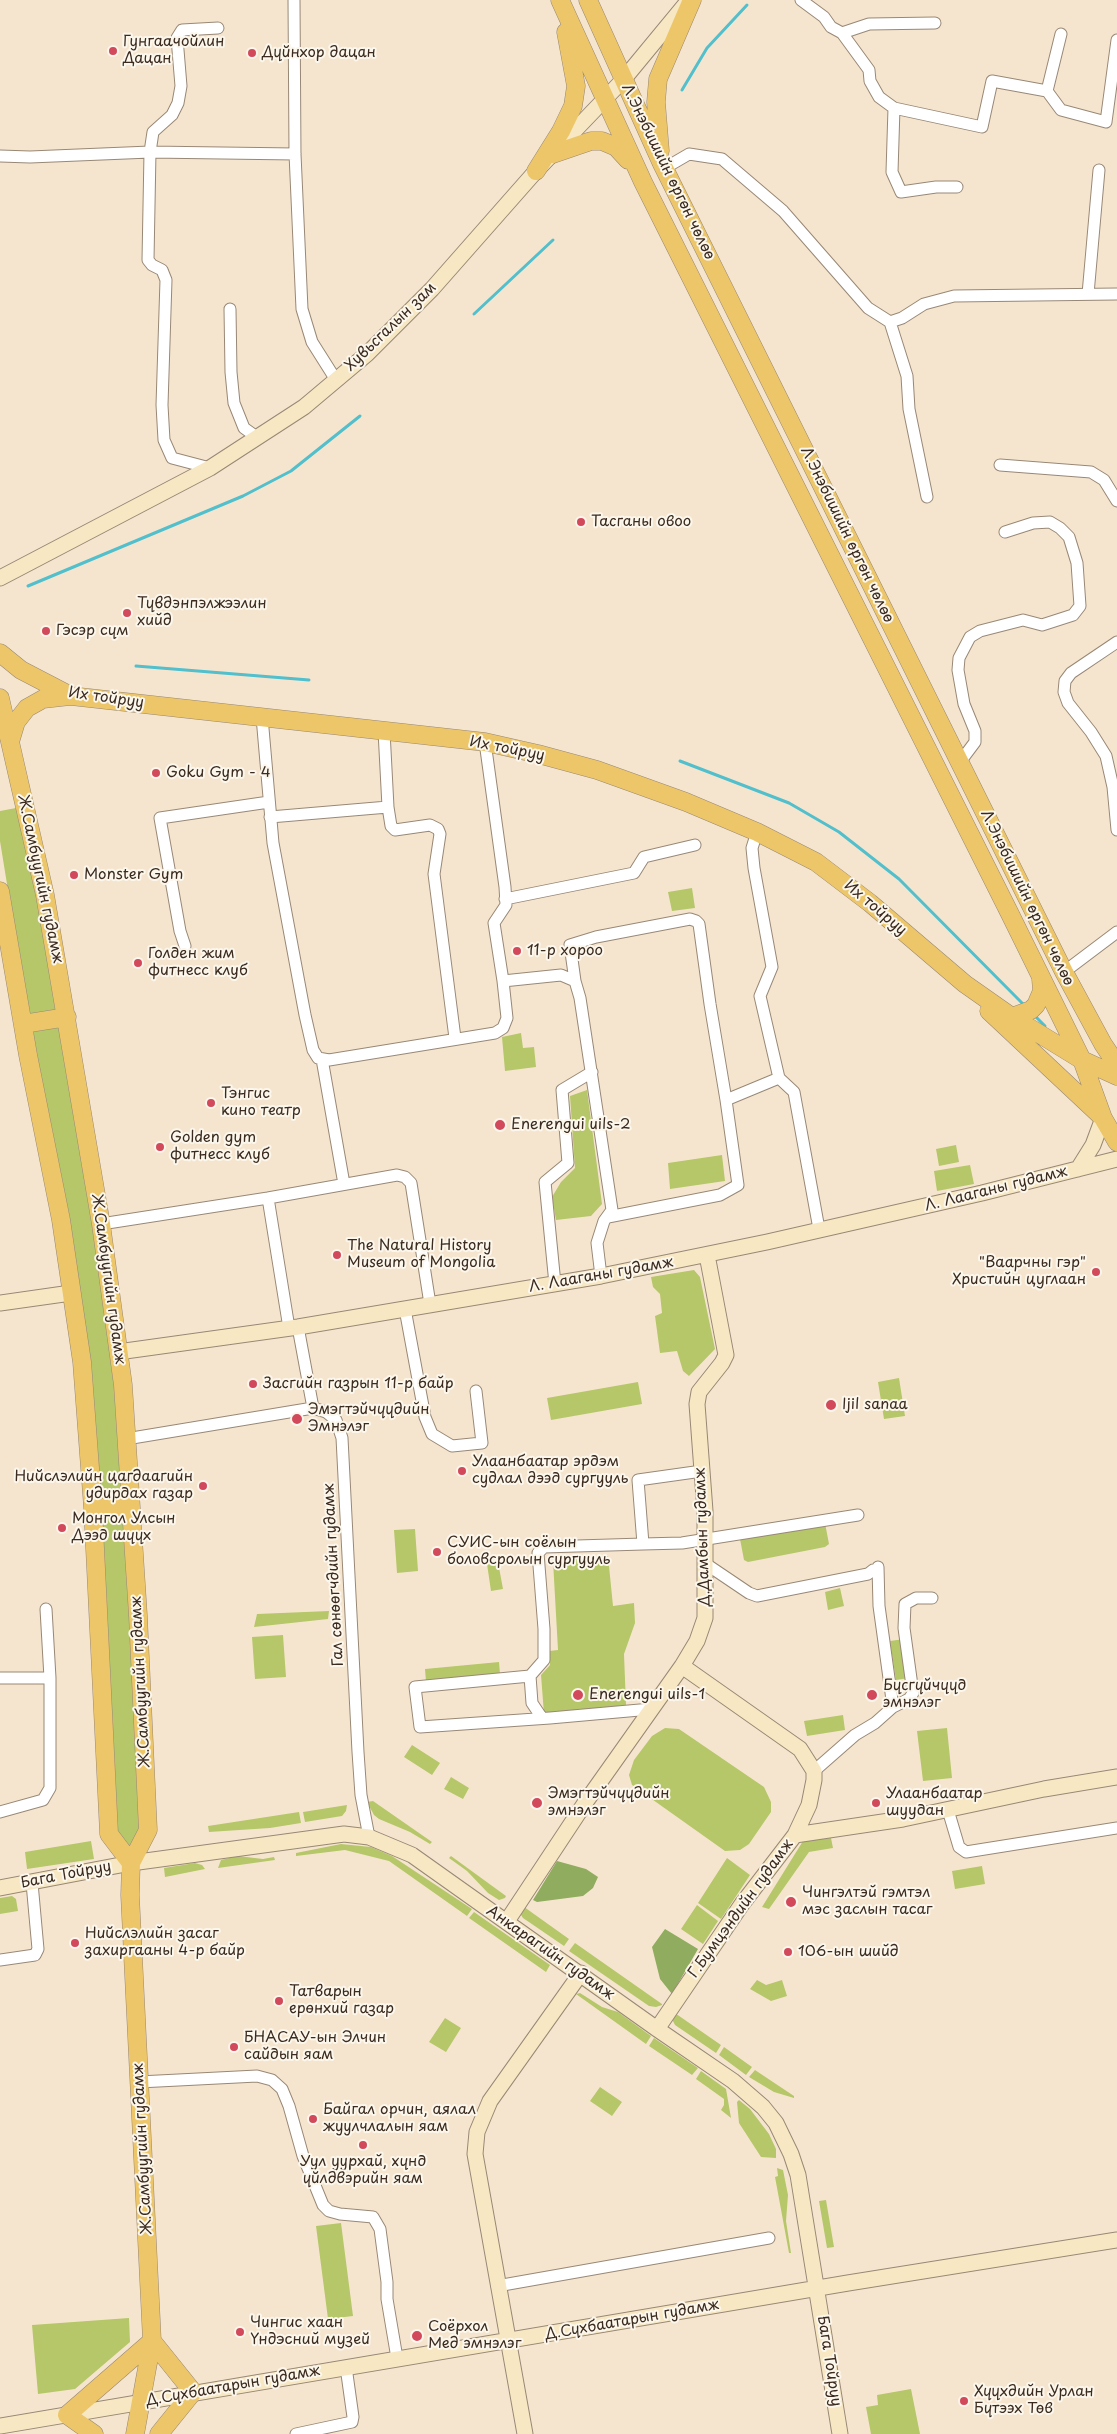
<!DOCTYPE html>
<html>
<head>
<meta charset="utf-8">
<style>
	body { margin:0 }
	canvas { display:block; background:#f6e5ce }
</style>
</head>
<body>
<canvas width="1117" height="2434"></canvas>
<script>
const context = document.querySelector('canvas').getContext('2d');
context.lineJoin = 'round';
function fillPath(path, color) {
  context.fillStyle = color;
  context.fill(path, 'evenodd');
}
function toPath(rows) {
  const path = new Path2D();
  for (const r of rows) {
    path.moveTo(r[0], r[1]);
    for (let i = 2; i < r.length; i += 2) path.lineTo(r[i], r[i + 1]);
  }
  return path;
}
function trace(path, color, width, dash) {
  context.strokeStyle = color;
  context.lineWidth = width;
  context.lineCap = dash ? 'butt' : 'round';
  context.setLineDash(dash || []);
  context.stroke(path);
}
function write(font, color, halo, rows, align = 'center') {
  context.font = font + ' "Playpen Sans",sans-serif';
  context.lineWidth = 4;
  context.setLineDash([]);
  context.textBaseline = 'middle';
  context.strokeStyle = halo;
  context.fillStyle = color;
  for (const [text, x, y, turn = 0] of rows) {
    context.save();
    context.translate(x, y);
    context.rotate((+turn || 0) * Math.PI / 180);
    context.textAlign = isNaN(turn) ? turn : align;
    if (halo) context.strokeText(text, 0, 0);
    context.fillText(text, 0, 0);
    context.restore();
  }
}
fillPath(toPath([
	[16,808,32,861,90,1193,115,1381,143,1830,131,1846,126,1846,118,1839,100,1524,26,1001,0,841,0,811],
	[692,888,695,908,672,911,668,892],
	[521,1033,523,1048,534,1047,536,1067,505,1071,502,1037],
	[587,1090,602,1204,591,1216,556,1220,552,1197,561,1182,575,1168,570,1096],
	[956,1145,959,1162,939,1166,936,1149],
	[722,1155,725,1181,670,1189,668,1163],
	[970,1165,974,1184,937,1191,934,1171],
	[694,1270,700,1277,715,1349,689,1376,683,1371,677,1351,660,1353,655,1316,662,1313,660,1294,653,1287,651,1277],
	[899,1378,905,1416,884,1419,878,1382],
	[638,1382,642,1404,551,1420,547,1398],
	[825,1523,829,1544,825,1547,748,1562,744,1560,740,1539],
	[415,1529,418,1571,397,1573,394,1530],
	[608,1556,613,1606,634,1603,635,1623,624,1654,626,1705,544,1714,541,1675,550,1665,549,1651,558,1650,553,1561],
	[498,1562,503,1589,491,1591,487,1564],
	[840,1588,844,1606,828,1610,825,1592],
	[329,1611,328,1619,254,1627,257,1614],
	[283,1635,286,1677,255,1679,252,1637],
	[904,1639,909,1678,896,1680,890,1641],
	[499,1662,500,1674,426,1682,425,1669],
	[843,1715,845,1730,807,1736,804,1721],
	[665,1728,679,1729,764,1787,771,1802,771,1812,749,1844,740,1850,725,1851,632,1785,629,1775,634,1760,652,1736],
	[947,1728,952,1778,923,1781,917,1731],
	[412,1745,440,1763,432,1775,404,1757],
	[451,1777,469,1788,463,1799,444,1789],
	[373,1801,432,1842,430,1844,410,1832,379,1819,374,1815,367,1802],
	[347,1805,346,1811,342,1816,305,1822,303,1812],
	[299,1812,301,1823,270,1828,209,1832,208,1826],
	[831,1838,833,1848,809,1852,769,1909,762,1907,803,1841],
	[91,1841,94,1859,27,1869,25,1852],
	[341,1844,371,1847,392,1856,472,1909,467,1916,389,1861,345,1850,296,1856,296,1853],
	[238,1856,263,1859,274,1857,275,1860,218,1868,221,1860],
	[451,1856,506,1896,505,1898,499,1900,488,1893,467,1871,449,1858],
	[727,1858,750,1875,721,1919,698,1903],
	[195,1863,202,1865,205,1869,165,1877,164,1868],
	[982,1866,985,1884,955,1889,952,1871],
	[12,1896,16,1899,18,1911,0,1914,0,1898],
	[520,1904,569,1939,564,1946,523,1918,519,1912],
	[697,1905,718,1921,703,1944,681,1929],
	[474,1912,550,1965,546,1972,469,1918],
	[575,1943,662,2004,662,2005,656,2007,649,2006,569,1951],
	[757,1980,766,1985,782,1980,787,1996,771,2001,750,1989],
	[580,1993,602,2007,618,2012,651,2036,646,2044,576,1994],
	[672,2011,721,2045,716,2053,675,2025,672,2019],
	[445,2018,461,2028,446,2052,429,2042],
	[654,2038,698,2068,692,2075,649,2046],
	[724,2047,752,2067,746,2075,719,2055],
	[755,2070,794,2096,794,2098,774,2092,749,2077],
	[701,2071,726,2089,731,2118,721,2110,724,2105,724,2099,696,2079],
	[600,2087,622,2102,612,2116,590,2101],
	[739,2100,750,2109,769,2134,776,2149,776,2158,761,2157,739,2123,737,2102],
	[777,2168,783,2170,788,2195,786,2221,791,2253,789,2253,775,2177,778,2176],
	[826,2200,834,2247,827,2248,819,2201],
	[341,2223,353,2316,328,2319,316,2226],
	[129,2318,130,2342,75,2389,38,2394,32,2325],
	[911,2389,920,2434,871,2434,866,2407,878,2405,877,2395]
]), '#b6c76a');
fillPath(toPath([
	[557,1861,586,1869,598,1877,593,1888,583,1896,537,1902,533,1900],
	[665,1929,698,1949,672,1994,660,1979,652,1947]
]), '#90ac5e');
trace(toPath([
	[682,90,707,48,747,5],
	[474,314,553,240],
	[28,586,243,496,291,471,360,416],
	[136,666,309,680],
	[680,761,789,803,839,832,899,879,1025,1006],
	[1033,1014,1045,1026]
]), '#52bfcc', 3);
const street = toPath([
	[294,0,295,154,302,309,312,342,336,380],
	[801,0,824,17,831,27,842,33,869,70,870,81,879,97,894,108,892,172,901,192,936,187,957,187],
	[842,33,869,24,935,23],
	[1047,91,1061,34],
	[894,108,982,127,992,81,1047,91,1061,110,1106,122,1117,40],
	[0,156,30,157,150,152,295,154],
	[665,168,689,154,722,159,783,211,868,308,890,322,902,318,924,304,954,296,1117,294],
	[1088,294,1099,170],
	[230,309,231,372,234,403,244,428,258,438],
	[890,322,907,376,909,409,927,497],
	[1000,465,1091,472,1104,480,1117,501],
	[210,468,172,458,164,440,162,405,166,280,162,270,152,265,148,260,150,152,153,132,172,115,178,103,181,86,177,38,182,30,218,28],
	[1117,642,1071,673,1065,681,1064,692,1068,703,1091,732,1106,756,1113,787,1117,830],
	[262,717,273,843,305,1015,313,1050,318,1058,329,1060,495,1033,503,1028,507,1018,503,981,561,975,575,981,580,998,612,1210,604,1221,597,1243,601,1276],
	[485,742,505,887,506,905,494,923,503,981],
	[960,762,975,742,975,731,964,704,958,670,959,658,970,637,980,631,1023,620,1042,625,1073,615,1080,606,1077,563,1069,537,1060,528,1050,522,1033,523,1005,532],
	[388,807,391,826,395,830,430,825,438,829,440,834,434,874,455,1038],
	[270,817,388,807,384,731],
	[757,832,752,848,754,868,772,967,760,996,779,1078,794,1092,819,1229],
	[505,899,634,873,644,857,695,845],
	[185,946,180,931,160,818,269,802],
	[1064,972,1117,932],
	[575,981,570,945,596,937,690,919,696,921,699,924,710,1004,726,1100],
	[322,1059,344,1184],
	[268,1198,397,1175,405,1177,411,1183,430,1304],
	[608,1217,720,1195,738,1185,726,1100,779,1078],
	[101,1224,268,1198,289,1328],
	[555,1284,545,1182,568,1163,562,1090,592,1072],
	[405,1309,425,1417,432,1434,452,1446,482,1443,476,1391],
	[298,1327,313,1408,326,1412,336,1420,342,1438,358,1752,361,1795,369,1837],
	[126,1439,313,1408],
	[643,1544,682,1543,858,1515],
	[706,1564,749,1593,757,1596,868,1574,873,1570],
	[46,1609,50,1678],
	[530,1676,544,1660,544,1629,538,1553,544,1547,643,1544,638,1480,702,1471],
	[0,1678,50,1678,50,1788,43,1800,0,1812],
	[893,1707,909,1699,913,1693,904,1628,905,1604,916,1598,932,1598],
	[542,1718,532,1703,530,1676,415,1687,420,1727,550,1718,651,1709],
	[814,1771,855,1735,875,1723,893,1707,879,1606,878,1567],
	[948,1810,959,1847,966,1852,1117,1828],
	[0,1960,35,1955,38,1949,32,1883],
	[139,2082,257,2076,272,2080,282,2089,289,2106,303,2156,323,2205,329,2211,340,2214,373,2217,380,2229,387,2282,387,2299,397,2358],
	[497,2286,769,2238],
	[296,2434,352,2422,353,2417,346,2367]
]);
const secondary = toPath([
	[0,578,210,468,304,407,367,354,432,289,536,171,623,80,689,0],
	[1078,1169,1093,1145,1103,1118],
	[0,1303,71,1293],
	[118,1352,298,1327,601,1276,767,1242,982,1193,1117,1159],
	[682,1666,800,1749,814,1771,814,1780,809,1805,795,1835],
	[0,1888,131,1863,344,1834,369,1837,412,1855,657,2029,733,2081,763,2107,776,2123,791,2154,798,2175,840,2434],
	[507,1921,585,1803,682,1666,697,1641,705,1618,705,1511,697,1404,699,1392,722,1363,726,1355,707,1255],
	[657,2029,742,1904,795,1835,903,1819,1044,1789,1117,1777],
	[0,2426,848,2283,1117,2240],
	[525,2434,475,2154,477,2132,490,2101,581,1973]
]);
const primary = toPath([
	[560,0,643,182,1010,914,1082,1060,1103,1118,1117,1142],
	[588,0,662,164,1064,972,1103,1044,1117,1065],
	[660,151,656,102,658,79,692,0],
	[553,154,591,141,602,141,616,147,628,160],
	[536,171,561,131,573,106,576,86,566,32],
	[0,653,21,670,71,696,485,742,538,754,597,770,686,802,757,832,816,862,870,903,965,984,1012,1017,1082,1060,1117,1076],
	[0,698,45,895,101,1224,123,1385,138,1615,148,1830,131,1863,130,1895,152,2341,135,2434],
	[10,742,16,722,27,708,43,699,70,696],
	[0,891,28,1055,61,1220,82,1362,93,1508,109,1834,131,1863],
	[989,1011,1101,1116],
	[1012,1017,1031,1010,1036,1005,1042,991,1041,979],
	[23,1024,67,1017],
	[93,1508,130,1506],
	[94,2434,67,2415,152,2341,193,2392,159,2434]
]);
trace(street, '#988876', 13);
trace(secondary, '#988876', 17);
trace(primary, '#988876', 19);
trace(street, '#fff', 11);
trace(secondary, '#f7e8c3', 15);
trace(primary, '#ecc669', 18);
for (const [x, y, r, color] of [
	[113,51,5,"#d1495b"],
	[252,53,5,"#d1495b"],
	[581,522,5,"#d1495b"],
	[127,613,5,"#d1495b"],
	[46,631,5,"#d1495b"],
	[156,773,5,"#d1495b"],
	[74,875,5,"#d1495b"],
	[517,951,5,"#d1495b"],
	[138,963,5,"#d1495b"],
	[211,1103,5,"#d1495b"],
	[500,1125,6,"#d1495b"],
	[160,1147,5,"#d1495b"],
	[337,1255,5,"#d1495b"],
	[1096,1272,5,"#d1495b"],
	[253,1384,5,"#d1495b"],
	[831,1405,6,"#d1495b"],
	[297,1419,6,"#d1495b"],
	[462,1471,5,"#d1495b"],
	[203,1486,5,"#d1495b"],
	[62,1528,5,"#d1495b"],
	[437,1552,5,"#d1495b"],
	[578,1695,6,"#d1495b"],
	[872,1695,6,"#d1495b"],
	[537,1803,6,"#d1495b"],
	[876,1803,5,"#d1495b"],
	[791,1902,6,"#d1495b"],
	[75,1943,5,"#d1495b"],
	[788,1952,5,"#d1495b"],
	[279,2001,5,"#d1495b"],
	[234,2047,5,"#d1495b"],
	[313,2119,5,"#d1495b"],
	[363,2145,5,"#d1495b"],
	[240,2332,5,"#d1495b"],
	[417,2336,6,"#d1495b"],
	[964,2401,5,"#d1495b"]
]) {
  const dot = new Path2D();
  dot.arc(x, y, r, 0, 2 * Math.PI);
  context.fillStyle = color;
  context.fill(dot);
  trace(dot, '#fbf7ec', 2);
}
write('15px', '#3b2a1e', '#fbf7ec', [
	["Гунгаачойлин",123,42],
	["Дацан",123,59],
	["Дүйнхор дацан",262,53],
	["Тасганы овоо",591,522],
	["Түвдэнпэлжээлин",137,604],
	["хийд",137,621],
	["Гэсэр сүм",56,631],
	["Goku Gym - 4",166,773],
	["Monster Gym",84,875],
	["11-р хороо",527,951],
	["Голден жим",148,954],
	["фитнесс клуб",148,971],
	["Тэнгис",221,1094],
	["кино театр",221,1111],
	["Enerengui uils-2",511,1125],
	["Golden gym",170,1138],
	["фитнесс клуб",170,1155],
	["The Natural History",347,1246],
	["Museum of Mongolia",347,1263],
	["\"Ваарчны гэр\"",1086,1263,"right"],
	["Христийн цуглаан",1086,1280,"right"],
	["Засгийн газрын 11-р байр",263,1384],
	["Ijil sanaa",842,1405],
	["Эмэгтэйчүүдийн",308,1410],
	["Эмнэлэг",308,1427],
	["Улаанбаатар эрдэм",472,1462],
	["судлал дээд сургууль",472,1479],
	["Нийслэлийн цагдаагийн",193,1477,"right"],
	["удирдах газар",193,1494,"right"],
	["Монгол Улсын",72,1519],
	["Дээд шүүх",72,1536],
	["СУИС-ын соёлын",447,1543],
	["боловсролын сургууль",447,1560],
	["Бүсгүйчүүд",883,1686],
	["эмнэлэг",883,1703],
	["Enerengui uils-1",589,1695],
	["Эмэгтэйчүүдийн",548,1794],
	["эмнэлэг",548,1811],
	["Улаанбаатар",886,1794],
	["шуудан",886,1811],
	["Чингэлтэй гэмтэл",802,1893],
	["мэс заслын тасаг",802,1910],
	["Нийслэлийн засаг",85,1934],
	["захиргааны 4-р байр",85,1951],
	["106-ын шийд",798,1952],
	["Татварын",289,1992],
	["ерөнхий газар",289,2009],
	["БНАСАУ-ын Элчин",244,2038],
	["сайдын яам",244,2055],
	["Байгал орчин, аялал",323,2110],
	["жуулчлалын яам",323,2127],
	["Уул уурхай, хүнд",363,2162,"center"],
	["үйлдвэрийн яам",363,2179,"center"],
	["Чингис хаан",250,2323],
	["Үндэсний музей",250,2340],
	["Соёрхол",428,2327],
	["Мед эмнэлэг",428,2344],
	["Хүүхдийн Урлан",974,2392],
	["Бүтээх Төв",974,2409]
], 'left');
write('15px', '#3b2a1e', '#fbf7ec', [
	["Л.Энэбишийн өргөн чөлөө",668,172,64],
	["Хувьсгалын зам",391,327,-44],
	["Л.Энэбишийн өргөн чөлөө",847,535,64],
	["Их тойруу",106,698,8],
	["Их тойруу",507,749,11],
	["Ж.Самбуугийн гудамж",40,879,78],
	["Л.Энэбишийн өргөн чөлөө",1027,898,64],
	["Их тойруу",875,908,40],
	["Л. Лааганы гудамж",996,1189,-14],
	["Л. Лааганы гудамж",601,1275,-10],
	["Ж.Самбуугийн гудамж",108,1279,82],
	["Д.Дамбын гудамж",703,1537,-92],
	["Гал сөнөөгчдийн гудамж",334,1575,-93],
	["Ж.Самбуугийн гудамж",141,1682,-93],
	["Бага Тойруу",66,1875,-11],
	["Г.Бумцэндийн гудамж",741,1909,-54],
	["Анкарагийн гудамж",550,1953,35],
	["Ж.Самбуугийн гудамж",143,2149,-93],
	["Д.Сүхбаатарын гудамж",632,2320,-10],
	["Бага Тойруу",829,2361,81],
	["Д.Сүхбаатарын гудамж",233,2386,-10]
]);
</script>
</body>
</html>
